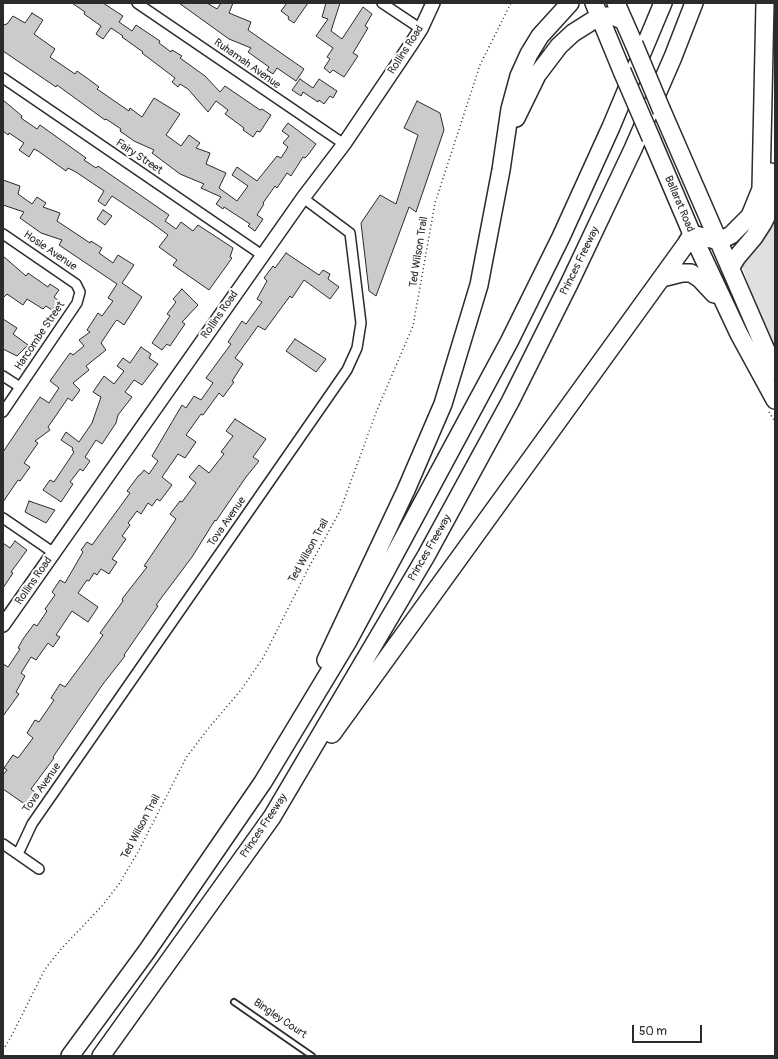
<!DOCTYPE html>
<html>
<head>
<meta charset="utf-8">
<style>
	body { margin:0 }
	#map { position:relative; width:778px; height:1059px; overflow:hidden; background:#fff; font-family:Pangolin,sans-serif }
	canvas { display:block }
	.frame { position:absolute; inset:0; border:4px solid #2b2b2b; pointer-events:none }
	.scale { position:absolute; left:632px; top:1025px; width:70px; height:18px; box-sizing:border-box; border:2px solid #2b2b2b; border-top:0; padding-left:5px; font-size:12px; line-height:14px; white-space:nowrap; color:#2b2b2b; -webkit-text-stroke:3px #fff; paint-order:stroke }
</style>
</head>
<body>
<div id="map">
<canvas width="778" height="1059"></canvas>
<div class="frame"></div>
<div class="scale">50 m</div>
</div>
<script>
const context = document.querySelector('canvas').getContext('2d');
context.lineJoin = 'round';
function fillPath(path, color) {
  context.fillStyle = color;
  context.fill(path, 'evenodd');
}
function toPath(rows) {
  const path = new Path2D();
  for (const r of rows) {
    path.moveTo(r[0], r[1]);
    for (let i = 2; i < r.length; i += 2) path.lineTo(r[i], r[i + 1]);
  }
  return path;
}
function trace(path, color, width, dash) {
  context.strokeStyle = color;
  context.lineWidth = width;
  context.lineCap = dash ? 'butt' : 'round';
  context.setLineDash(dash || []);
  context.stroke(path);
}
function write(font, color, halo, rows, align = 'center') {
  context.font = font + ' Pangolin,sans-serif';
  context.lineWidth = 4;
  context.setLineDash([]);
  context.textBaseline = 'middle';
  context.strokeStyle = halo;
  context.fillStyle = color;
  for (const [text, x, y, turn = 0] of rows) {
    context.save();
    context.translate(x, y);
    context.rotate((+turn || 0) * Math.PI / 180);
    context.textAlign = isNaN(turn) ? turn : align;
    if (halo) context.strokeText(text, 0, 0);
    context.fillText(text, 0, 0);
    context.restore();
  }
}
fillPath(toPath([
	[775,206,775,348,753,298,743,269,743,265]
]), '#e0e0e0');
const building = toPath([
	[72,3,103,3,123,16,119,22,132,31,136,25,160,41,159,43,171,52,172,50,182,56,180,58,205,76,220,92,225,86,260,110,262,109,271,115,260,132,257,131,253,137,243,130,244,128,225,114,228,110,216,101,208,112,188,89,180,84,178,87,172,82,175,78,142,53,143,52,122,37,123,36,111,28,103,39,96,34,101,26,84,14,85,12,72,3],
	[179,3,207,3,217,9,221,3,233,3,229,13,251,22,248,30,304,69,296,81,277,68,273,74,267,70,269,67,248,52,251,48,229,39,179,3],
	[287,3,308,3,294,23,288,19,289,17,281,11,287,3],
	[326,3,340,3,331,31,342,39,363,7,372,14,365,26,368,28,353,53,358,56,344,77,333,70,330,73,324,68,330,59,327,57,333,48,316,36,328,19,322,17,326,3],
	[32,13,43,20,34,34,55,49,50,57,75,74,77,71,87,78,99,87,97,89,129,111,130,108,142,117,154,98,180,114,166,135,181,146,189,135,200,143,196,148,210,153,206,164,226,173,219,188,237,201,248,186,232,175,237,167,257,181,277,156,281,158,288,147,283,143,289,136,282,131,288,123,316,144,308,155,305,158,303,157,291,176,287,173,277,188,275,186,263,203,264,204,257,215,263,219,255,231,248,226,250,224,224,207,223,209,216,204,221,197,201,188,204,184,180,174,152,153,154,150,134,141,120,131,121,129,106,119,105,120,57,85,56,87,3,51,3,25,7,24,13,16,25,23,32,13],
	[300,79,313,88,319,79,337,91,333,98,330,96,324,104,319,100,318,102,303,92,301,96,292,90,300,79],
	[3,100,22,116,21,118,37,129,40,125,86,158,84,160,96,168,98,166,169,215,165,221,176,229,181,222,193,231,198,225,233,248,230,257,232,258,209,290,173,265,177,260,159,247,168,235,149,221,112,196,105,206,98,201,104,191,76,172,68,168,66,171,38,151,34,149,29,157,19,150,24,143,9,133,8,135,3,131,3,100],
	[417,101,440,113,444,130,416,212,409,207,376,296,369,291,361,223,380,195,396,204,418,135,404,128,417,101],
	[3,180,20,186,18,194,32,204,37,197,46,203,43,207,60,213,57,221,90,243,91,241,102,248,99,253,113,263,118,255,134,265,122,283,142,297,124,325,117,320,115,322,101,343,106,350,86,366,89,370,73,383,80,390,72,401,68,398,48,427,50,430,35,441,38,443,24,463,30,467,20,481,18,480,3,502,3,452,40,397,49,403,59,388,50,381,70,353,73,355,84,346,79,340,90,332,87,330,98,313,102,316,113,301,108,298,117,284,59,245,62,240,41,233,20,218,24,212,3,205,3,180],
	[103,210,112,216,105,225,97,219,103,210],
	[286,253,319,275,323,270,330,274,328,279,339,287,330,299,304,280,292,298,290,296,265,330,258,326,235,358,243,364,232,381,234,382,223,397,219,393,203,415,201,414,186,435,196,442,185,458,178,454,162,477,172,485,160,501,157,499,152,506,148,503,141,514,137,511,128,523,130,525,122,536,126,539,112,559,117,562,109,574,101,569,97,575,94,573,89,581,87,580,78,593,98,607,88,622,72,611,56,635,60,637,53,647,48,643,36,660,31,657,21,673,25,676,16,692,19,694,3,716,3,664,8,667,20,649,18,648,23,639,34,624,37,626,47,611,45,609,55,595,52,592,60,580,65,583,83,552,81,550,87,542,92,545,130,493,127,491,139,475,140,475,144,470,149,474,158,461,152,456,182,405,186,408,194,396,201,400,213,383,206,378,231,344,228,342,242,321,246,324,262,302,257,299,267,281,264,278,273,266,275,268,286,253],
	[3,256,26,276,28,273,48,287,50,284,59,290,54,297,59,301,52,310,46,306,43,309,27,299,23,305,7,294,3,298,3,256],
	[182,289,198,305,182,322,185,324,170,346,167,344,162,350,152,343,170,316,167,314,176,302,173,299,182,289],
	[3,319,17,328,13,334,28,345,17,356,3,349,3,319],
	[295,339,326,359,316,372,286,351,295,339],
	[141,347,151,354,149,358,158,364,142,385,134,380,125,392,132,397,118,415,116,423,102,444,96,440,85,457,90,461,83,471,80,469,70,482,73,484,61,502,43,490,50,480,54,482,74,452,72,450,73,448,61,440,66,432,79,442,92,423,101,397,93,392,104,376,114,384,124,371,117,366,123,358,130,363,141,347],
	[235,419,266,439,253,457,259,461,246,477,216,521,215,520,192,557,156,605,158,606,124,655,125,656,103,684,53,757,54,758,31,789,36,793,26,805,3,789,3,775,7,770,4,768,13,755,18,758,33,738,27,733,35,720,39,722,54,700,51,698,60,684,65,687,91,652,103,635,100,633,123,601,122,599,147,567,144,566,176,519,170,514,180,501,182,502,196,483,189,477,199,465,209,473,224,454,221,452,233,436,226,431,235,419],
	[29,501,55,510,46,523,25,512,29,501],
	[15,541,27,550,11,572,13,573,3,588,3,543,10,548,15,541]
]);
fillPath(building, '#cbcbcb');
trace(building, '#2b2b2b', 1);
const lane = toPath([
	[234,1002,312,1056]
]);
const street = toPath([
	[137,3,344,144],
	[382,3,421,29],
	[3,78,262,255],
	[3,234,76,284,80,292,77,303,3,412],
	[3,376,20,387],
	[3,518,54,553],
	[3,844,39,869],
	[18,854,32,824,347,370,357,348,361,323,350,233,303,198]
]);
const secondary = toPath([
	[3,625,303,198,344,144,410,46,421,29,433,3]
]);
const highway = toPath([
	[594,3,622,71],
	[616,3,634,44],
	[662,111,775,371],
	[516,118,537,75,559,46,573,33,600,16,613,16,624,21],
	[651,138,692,234,739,334,775,400],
	[692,234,719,241,731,235,750,216,761,189,765,3],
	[731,267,737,257,754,237,763,223,770,209,772,195,771,172],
	[662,278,682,273,691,273,700,279,714,294],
	[326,660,406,490,443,404,479,285,501,170,510,109,519,76,529,54,540,36,570,3],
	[332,734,686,244,692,234],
	[70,1056,147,951,263,782,348,641,509,342,561,237,611,127,663,3],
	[101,1056,272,817,426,556,510,402,570,282,633,149,673,57,694,3]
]);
trace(lane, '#2b2b2b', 8);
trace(street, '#2b2b2b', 12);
trace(secondary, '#2b2b2b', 16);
trace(highway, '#2b2b2b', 20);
trace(toPath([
	[769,412,775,422],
	[3,1050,12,1035,45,969,62,948,102,906,119,884,138,852,186,758,207,730,241,690,263,658,309,567,340,511,377,410,413,326,435,203,480,65,511,3]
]), '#2b2b2b', 1.5, [1, 3]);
trace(lane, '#fff', 4.5);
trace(street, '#fff', 9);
trace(secondary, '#fff', 13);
trace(highway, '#fff', 17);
const highwayBridge = toPath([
	[634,44,662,111],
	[622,71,651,138]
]);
trace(highwayBridge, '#2b2b2b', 20, []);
trace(highwayBridge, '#fff', 17);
write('11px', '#2b2b2b', '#fff', [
	["Rollins Road",406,50,-57],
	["Ruhamah Avenue",247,64,35],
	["Fairy Street",139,157,34],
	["Ballarat Road",679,204,67],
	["Hosie Avenue",50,251,34],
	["Ted Wilson Trail",419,252,-81],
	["Princes Freeway",580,261,-64],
	["Rollins Road",220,315,-55],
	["Harcombe Street",40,336,-56],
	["Tova Avenue",227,522,-55],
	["Princes Freeway",430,548,-60],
	["Ted Wilson Trail",309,551,-61],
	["Rollins Road",34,581,-55],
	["Tova Avenue",42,788,-55],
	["Princes Freeway",264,826,-56],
	["Ted Wilson Trail",141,827,-62],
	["Bingley Court",280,1019,34]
]);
</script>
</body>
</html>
